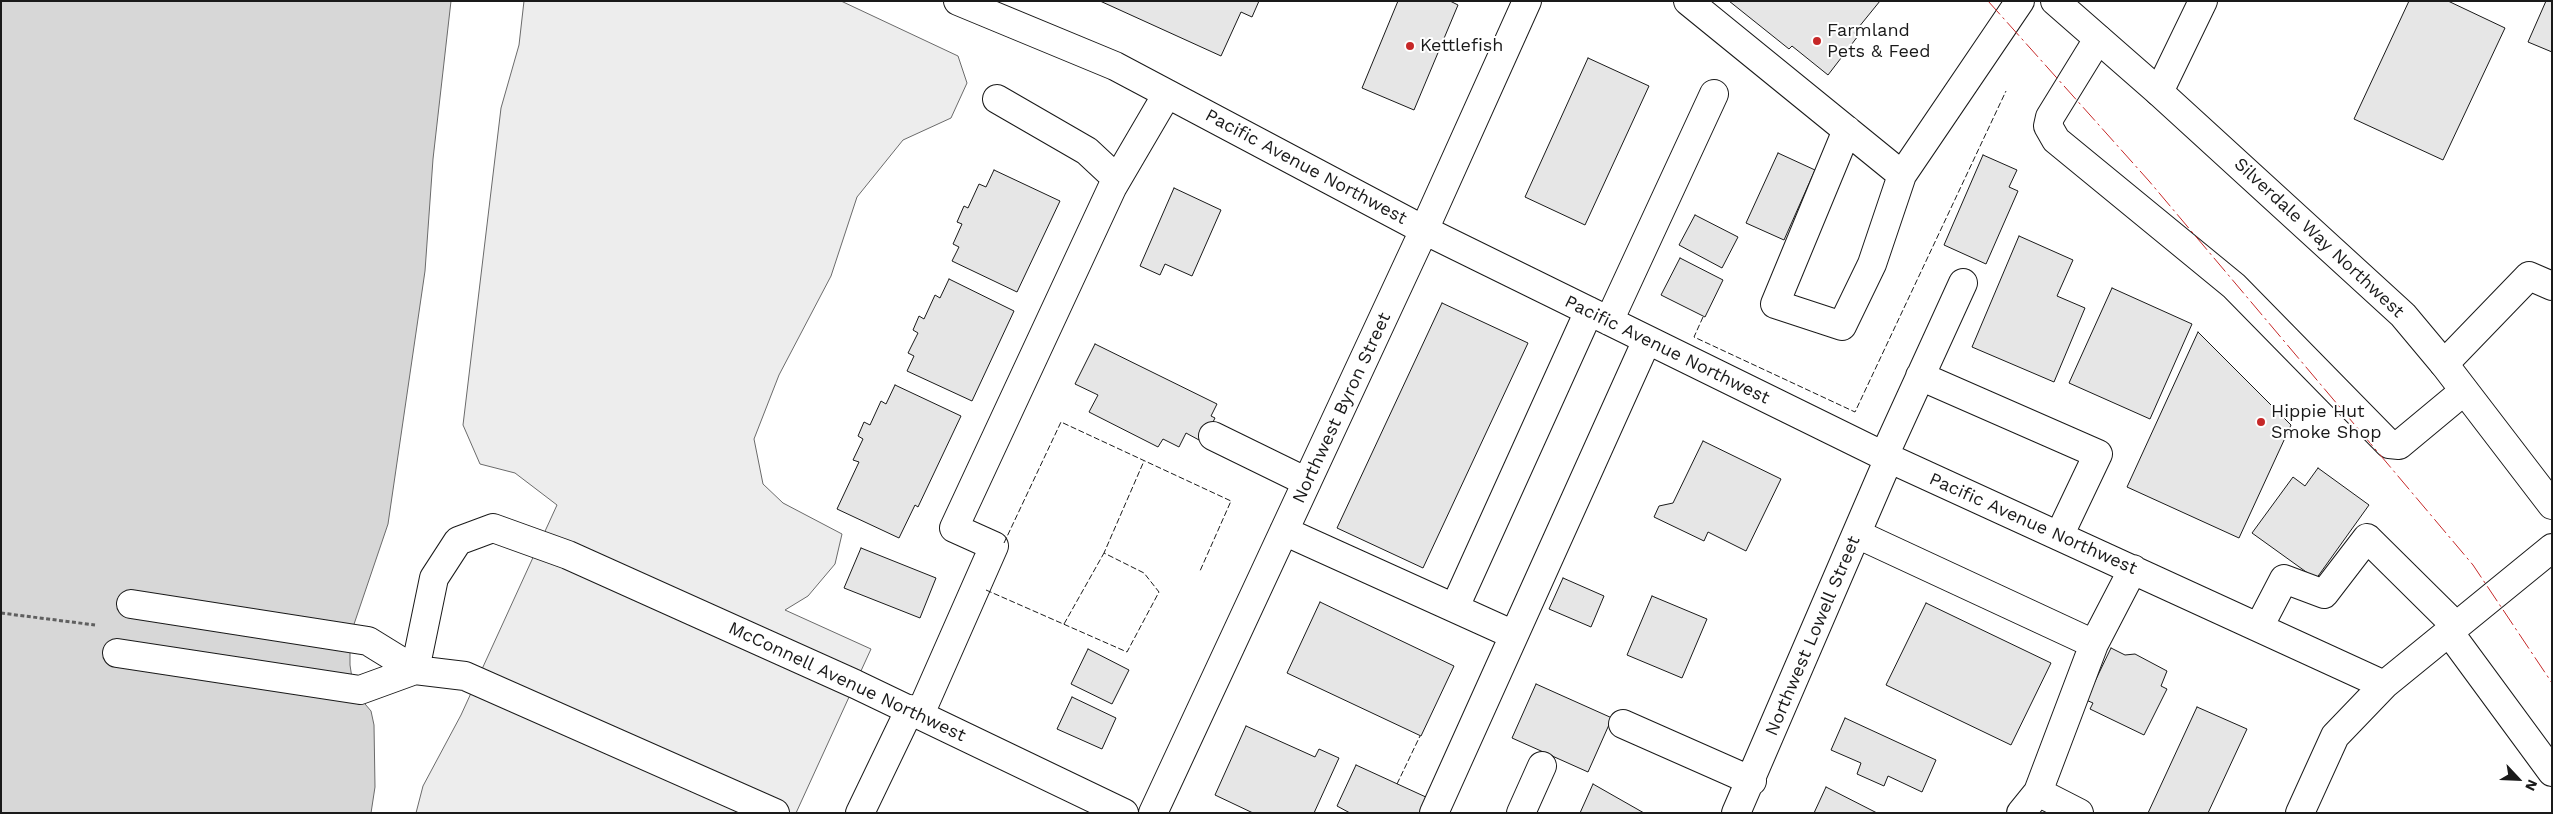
<!DOCTYPE html>
<html>
<head>
<meta charset="utf-8">
<style>
	body { margin:0 }
	#map { position:relative; width:2553px; height:814px; overflow:hidden; background:#fff; font-family:"Work Sans",sans-serif }
	canvas { display:block }
	.frame { position:absolute; inset:0; border:2px solid #1a1a1a; pointer-events:none }
	.north { position:absolute; left:2493px; top:754px; width:50px; height:50px; -webkit-text-stroke:4px #fff; paint-order:stroke; rotate:115deg; font-size:14px; font-weight:700; line-height:20px; text-align:center; color:#1a1a1a }
	.north::after { content:''; display:block; margin:auto; width:18px; height:22px; background:#1a1a1a; clip-path:polygon(50% 0,100% 100%,50% 72%,0 100%) }
</style>
</head>
<body>
<div id="map">
<canvas width="2553" height="814"></canvas>
<div class="frame"></div>
<div class="north">N</div>
</div>
<script>
const context = document.querySelector('canvas').getContext('2d');
context.lineJoin = 'round';
function fillPath(path, color) {
  context.fillStyle = color;
  context.fill(path, 'evenodd');
}
function toPath(rows) {
  const path = new Path2D();
  for (const r of rows) {
    path.moveTo(r[0], r[1]);
    for (let i = 2; i < r.length; i += 2) path.lineTo(r[i], r[i + 1]);
  }
  return path;
}
function trace(path, color, width, dash) {
  context.strokeStyle = color;
  context.lineWidth = width;
  context.lineCap = dash ? 'butt' : 'round';
  context.setLineDash(dash || []);
  context.stroke(path);
}
function write(font, color, halo, rows, align = 'center') {
  context.font = font + ' "Work Sans",sans-serif';
  context.lineWidth = 4;
  context.setLineDash([]);
  context.textBaseline = 'middle';
  context.strokeStyle = halo;
  context.fillStyle = color;
  for (const [text, x, y, turn = 0] of rows) {
    context.save();
    context.translate(x, y);
    context.rotate((+turn || 0) * Math.PI / 180);
    context.textAlign = isNaN(turn) ? turn : align;
    if (halo) context.strokeText(text, 0, 0);
    context.fillText(text, 0, 0);
    context.restore();
  }
}
const built = toPath([
	[524,1,841,1,958,56,967,83,951,118,903,140,857,197,831,276,779,375,754,439,763,484,783,503,842,534,835,564,808,596,785,610,871,649,796,813,416,813,423,786,461,715,557,505,515,473,480,464,463,425,501,108,519,45,524,1]
]);
fillPath(built, '#ededed');
trace(built, '#6a6a6a', 1);
const water = toPath([
	[1,1,451,1,433,159,425,271,388,524,350,636,350,665,354,691,371,711,374,725,375,787,371,813,1,813,1,1]
]);
fillPath(water, '#d7d7d7');
trace(water, '#6a6a6a', 1);
const building = toPath([
	[1100,1,1259,1,1252,17,1241,12,1221,56,1100,1],
	[1398,1,1450,1,1458,5,1414,110,1362,88,1398,1],
	[1729,1,1880,1,1854,33,1858,36,1828,75,1792,46,1789,49,1729,1],
	[2409,1,2448,1,2505,28,2443,160,2354,119,2409,1],
	[2546,1,2552,1,2552,52,2528,42,2546,1],
	[1588,58,1649,86,1585,225,1525,197,1588,58],
	[1778,153,1815,170,1784,240,1746,223,1778,153],
	[1983,155,2017,170,2009,187,2018,191,1986,264,1944,245,1983,155],
	[994,170,1060,201,1017,292,952,261,959,247,953,244,962,224,957,222,964,206,968,208,979,184,986,187,994,170],
	[1174,188,1221,210,1192,276,1165,264,1160,275,1140,266,1174,188],
	[1695,215,1738,237,1722,268,1679,245,1695,215],
	[2019,236,2073,260,2057,296,2085,308,2054,382,1972,347,2019,236],
	[1680,258,1723,280,1705,317,1661,295,1680,258],
	[949,279,1014,311,972,401,907,371,914,356,908,353,918,333,913,330,919,316,924,319,935,295,940,298,949,279],
	[2112,288,2192,324,2150,419,2069,383,2112,288],
	[1442,303,1528,343,1423,568,1337,528,1442,303],
	[2198,332,2291,425,2239,538,2127,487,2198,332],
	[1095,344,1217,404,1211,416,1215,418,1209,430,1204,428,1199,440,1186,433,1179,447,1163,439,1158,447,1089,412,1098,395,1075,384,1095,344],
	[895,385,961,416,918,507,915,505,899,538,837,509,859,462,853,460,863,439,858,436,864,422,870,425,881,401,886,404,895,385],
	[1703,441,1781,479,1746,551,1708,532,1704,541,1654,517,1659,506,1673,503,1703,441],
	[2318,468,2369,505,2316,579,2252,533,2293,477,2305,486,2318,468],
	[861,548,936,578,920,618,844,588,861,548],
	[1563,578,1604,596,1591,627,1549,609,1563,578],
	[1652,596,1707,619,1682,678,1627,655,1652,596],
	[1320,602,1454,666,1421,736,1287,673,1320,602],
	[1926,603,2051,663,2011,745,1886,685,1926,603],
	[2111,648,2125,655,2135,654,2167,671,2161,686,2167,689,2144,735,2090,709,2093,703,2086,700,2111,648],
	[1088,649,1129,670,1112,704,1071,684,1088,649],
	[1536,684,1612,718,1588,772,1512,738,1536,684],
	[1072,697,1116,718,1102,749,1057,729,1072,697],
	[2197,707,2247,729,2208,813,2148,813,2197,707],
	[1845,718,1936,760,1922,792,1888,776,1884,786,1857,774,1861,763,1831,750,1845,718],
	[1246,726,1315,757,1319,749,1339,758,1314,813,1253,813,1215,795,1246,726],
	[1356,765,1428,798,1421,813,1350,813,1337,806,1356,765],
	[1593,784,1644,813,1580,813,1593,784],
	[1826,787,1877,813,1814,813,1826,787]
]);
fillPath(building, '#e6e6e6');
trace(building, '#1a1a1a', 1);
const minor = toPath([
	[958,1,1115,66,1424,230,1884,456,2384,685],
	[1688,1,1902,175,2020,1],
	[2098,39,2050,117,2048,126,2056,140,2234,286,2389,444,2399,445,2464,391],
	[2159,92,2203,1],
	[997,99,1087,151,1117,179],
	[1847,130,1775,304,1842,326,1872,264,1902,175],
	[1609,321,1714,94],
	[2444,364,2529,276,2552,286],
	[1920,376,2098,454,2059,536],
	[1213,436,1307,482],
	[1884,456,1963,283],
	[1284,531,1514,635],
	[1857,534,2094,644],
	[131,604,368,641,415,670,465,676,775,813],
	[1455,607,1589,311],
	[2259,627,2284,579,2324,594,2367,538,2456,626],
	[2449,632,2552,772],
	[117,653,360,690,415,670],
	[415,670,434,578,458,541,493,528,568,555,855,684,1124,813],
	[920,714,994,546,954,528,1112,188,1167,94],
	[1623,724,1752,781],
	[2038,792,2079,813],
	[860,813,910,709],
	[1153,813,1424,230,1527,1],
	[1434,813,1647,340],
	[1521,813,1542,766],
	[1736,813,1889,458],
	[2021,813,2038,792,2094,644,2133,569],
	[2300,813,2335,736,2384,685,2552,548]
]);
const major = toPath([
	[2055,1,2159,92,2403,315,2444,364,2552,505]
]);
trace(minor, '#1a1a1a', 30);
trace(major, '#1a1a1a', 30);
trace(toPath([
	[1,613,95,625]
]), '#5f5f5f', 3, [4, 2.5]);
trace(minor, '#fff', 28);
trace(major, '#fff', 28);
trace(toPath([
	[1703,317,1694,337,1855,412,2006,91],
	[1004,543,1061,422,1231,501,1200,571],
	[986,590,1127,652,1159,592,1144,573,1104,553,1144,461],
	[1064,624,1104,553],
	[1397,784,1420,736]
]), '#1a1a1a', 1, [6, 2.5]);
trace(toPath([
	[1988,1,2149,181,2473,565,2552,683]
]), '#c62828', 1, [18, 4, 2.5, 4]);
for (const [x, y, r, color] of [
	[1817,41,5,"#c62828"],
	[1410,46,5,"#c62828"],
	[2261,422,5,"#c62828"]
]) {
  const dot = new Path2D();
  dot.arc(x, y, r, 0, 2 * Math.PI);
  context.fillStyle = color;
  context.fill(dot);
  trace(dot, '#fff', 2);
}
write('18px', '#1a1a1a', '#fff', [
	["Farmland",1827,31],
	["Pets & Feed",1827,52],
	["Kettlefish",1420,46],
	["Hippie Hut",2271,412],
	["Smoke Shop",2271,433]
], 'left');
write('18px', '#1a1a1a', '#fff', [
	["Pacific Avenue Northwest",1306,167,28],
	["Silverdale Way Northwest",2319,238,43],
	["Pacific Avenue Northwest",1667,350,26],
	["Northwest Byron Street",1342,408,-65],
	["Pacific Avenue Northwest",2033,524,24],
	["Northwest Lowell Street",1813,636,-67],
	["McConnell Avenue Northwest",847,682,25]
]);
</script>
</body>
</html>
